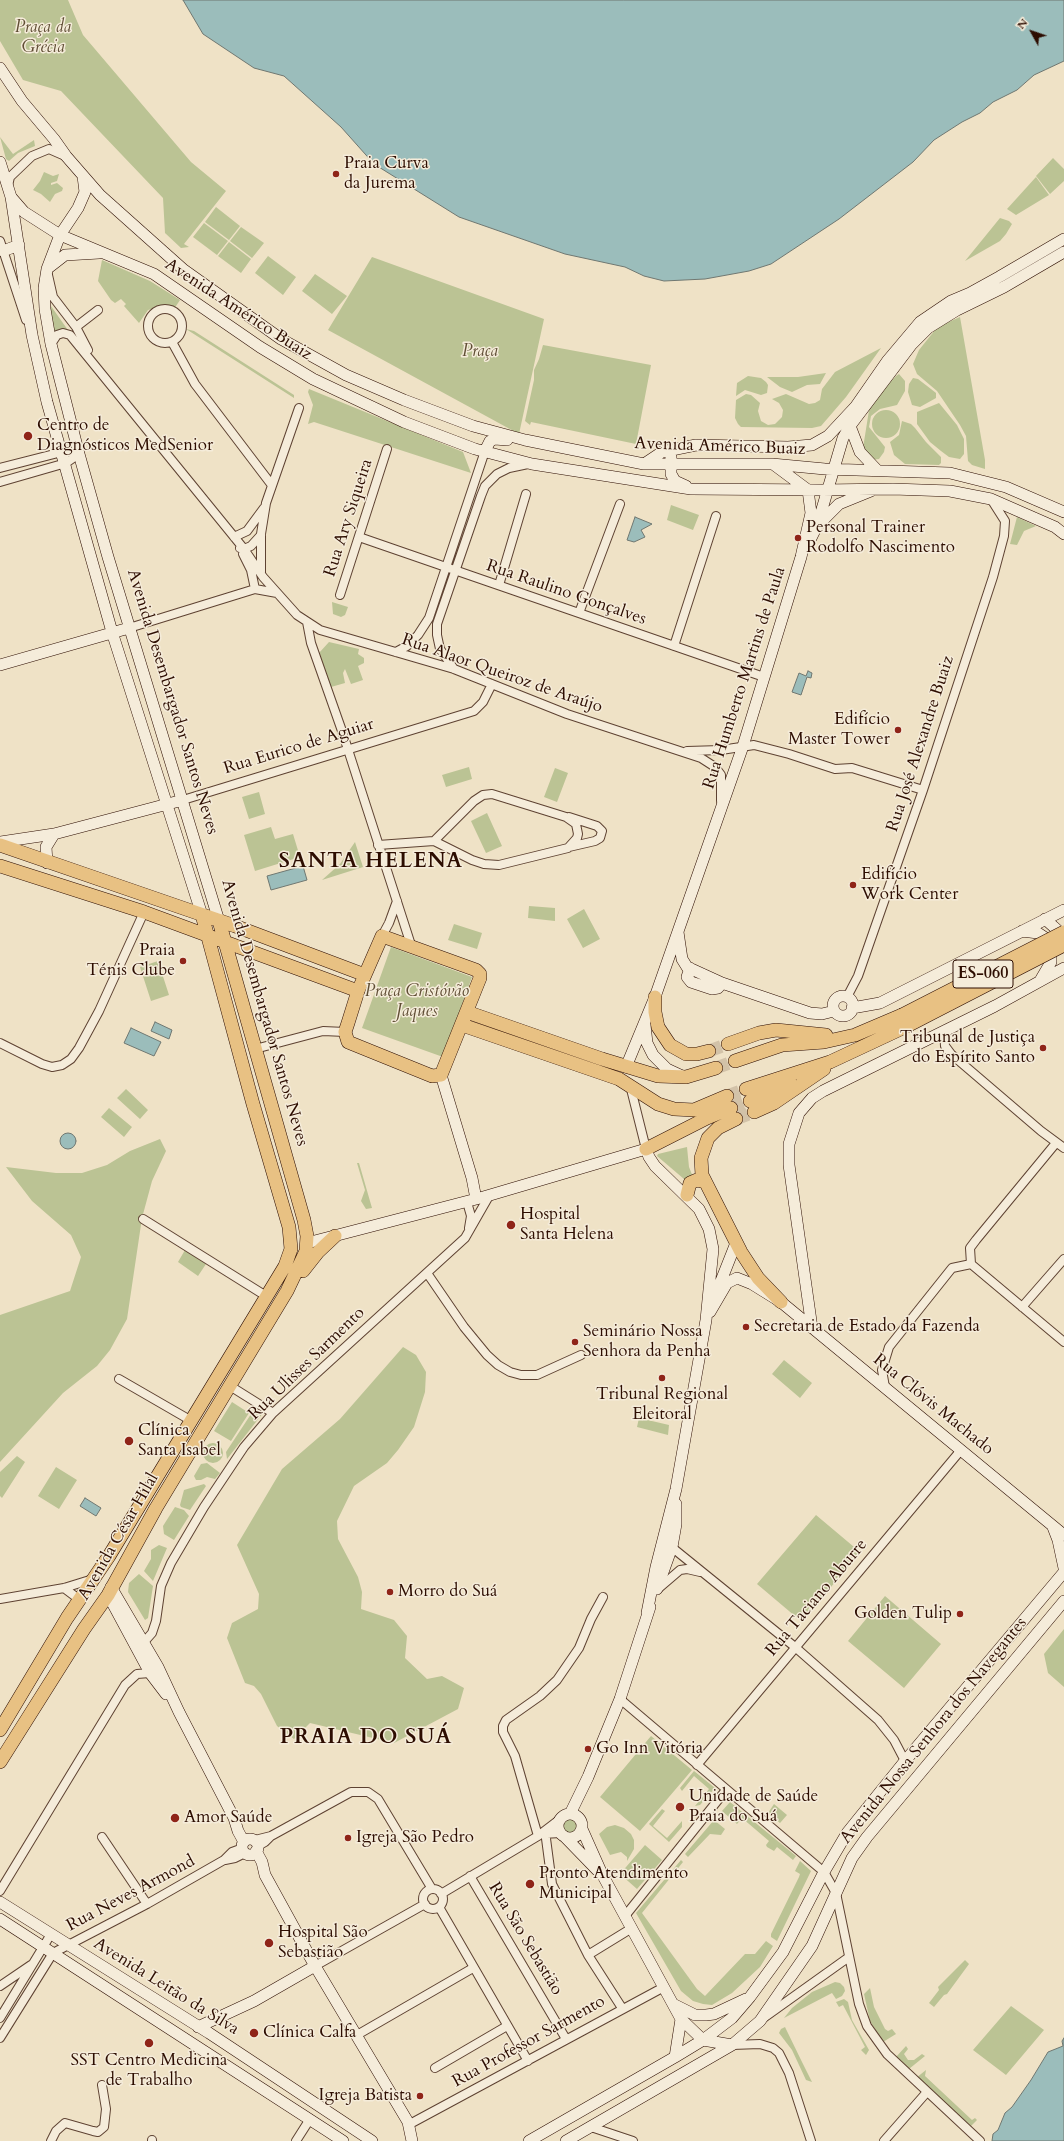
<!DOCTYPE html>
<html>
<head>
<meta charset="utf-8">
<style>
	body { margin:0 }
	#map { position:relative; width:1064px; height:2141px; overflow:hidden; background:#efe2c6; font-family:Cardo,serif }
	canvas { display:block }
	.north { position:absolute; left:1012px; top:12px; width:40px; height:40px; -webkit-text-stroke:3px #f5ecda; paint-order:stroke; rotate:310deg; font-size:11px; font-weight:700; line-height:16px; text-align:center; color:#2d0d01 }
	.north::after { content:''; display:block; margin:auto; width:14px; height:18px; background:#2d0d01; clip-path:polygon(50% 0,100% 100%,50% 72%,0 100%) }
</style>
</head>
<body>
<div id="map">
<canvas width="1064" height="2141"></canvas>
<div class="north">N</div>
</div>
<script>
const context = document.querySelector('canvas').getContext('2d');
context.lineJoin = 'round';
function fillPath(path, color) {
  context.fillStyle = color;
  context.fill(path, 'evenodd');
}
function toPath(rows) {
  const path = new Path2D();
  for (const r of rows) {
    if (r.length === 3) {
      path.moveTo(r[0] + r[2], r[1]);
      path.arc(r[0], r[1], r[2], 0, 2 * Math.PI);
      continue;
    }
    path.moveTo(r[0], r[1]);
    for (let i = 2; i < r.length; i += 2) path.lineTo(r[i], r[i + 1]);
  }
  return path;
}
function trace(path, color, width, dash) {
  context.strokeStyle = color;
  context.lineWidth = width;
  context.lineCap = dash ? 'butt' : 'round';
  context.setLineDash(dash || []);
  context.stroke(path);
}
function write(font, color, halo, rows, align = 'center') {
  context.font = font + ' Cardo,serif';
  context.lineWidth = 3;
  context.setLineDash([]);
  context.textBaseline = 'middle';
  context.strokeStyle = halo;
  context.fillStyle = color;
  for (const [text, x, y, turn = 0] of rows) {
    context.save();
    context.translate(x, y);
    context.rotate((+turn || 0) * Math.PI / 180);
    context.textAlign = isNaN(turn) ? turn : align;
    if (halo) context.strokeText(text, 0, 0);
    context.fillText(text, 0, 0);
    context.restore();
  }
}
fillPath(toPath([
	[0,0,68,0,83,35,191,162,226,191,184,244,189,247,181,248,165,233,163,198,61,91,23,80,0,41],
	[0,137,13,154,34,140,35,146,18,153,9,161,6,159],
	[1053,158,1064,169,1064,181,1050,194,1036,176],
	[44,172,53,176,59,174,57,181,51,183,51,185,57,183,63,188,62,191,55,194,50,202,41,194,33,190,40,181],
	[1036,177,1049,195,1016,215,1007,209],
	[216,207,240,226,229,240,205,222],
	[1000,218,1009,221,1012,224,1006,234,1000,241,965,261],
	[204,223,228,241,217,255,193,237],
	[241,227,264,243,252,258,230,241],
	[229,242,251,259,241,273,218,256],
	[268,256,296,277,283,295,255,273],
	[372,257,544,319,519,434,328,330],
	[102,260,150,281,180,300,174,309,165,306,148,310,139,323,124,306,126,304,121,299,115,303,111,300,98,281],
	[315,274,347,296,332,314,302,291],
	[46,299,70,333,50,341],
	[960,317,985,460,985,469,972,465,968,461,966,436,960,425,937,391,917,374,913,364,919,350,935,330,944,324],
	[186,329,194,331,294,395,294,398],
	[543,345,651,365,636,444,531,422,530,425,525,421,534,380,534,370,539,359],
	[881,348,846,397,821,426,812,428,741,427,738,424,735,418,736,400,746,394,751,395,760,403,758,411,761,421,768,425,775,424,782,417,783,410,779,403,772,399,786,394,809,404,815,403,820,400,822,389,835,372],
	[826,373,820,384,807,385,792,392,780,387,767,377,798,377],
	[899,374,905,381,905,391,897,405,880,409,871,416,869,427,885,447,884,452,879,459,871,460,863,448,870,404,896,376],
	[748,376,761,378,766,382,768,385,767,393,761,395,745,390,736,396,737,383],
	[913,378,918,379,931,389,936,393,936,398,920,407,912,405,908,392,909,384],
	[309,389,463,452,471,473,314,422,308,424,313,405,308,392],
	[939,403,957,425,964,439,964,454,960,459,949,457,941,451,930,442,917,424,917,412],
	[886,424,14],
	[902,421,911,424,915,428,926,442,941,457,941,463,939,465,905,464,894,455,890,442,899,435],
	[671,505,699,515,693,530,667,520],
	[1017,517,1036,526,1024,531,1017,545,1010,544],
	[332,602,348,607,345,615,341,617,333,614],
	[329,642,359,649,358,654,364,658,364,663,358,666,363,680,351,684,345,669,343,673,345,683,331,687,319,653],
	[469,767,472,779,446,787,442,775],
	[555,768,568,773,557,802,544,797],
	[259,792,265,814,249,819,242,797],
	[487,813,502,846,486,853,471,821],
	[271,827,275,839,293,834,300,857,255,871,244,835],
	[355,842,363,867,322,880,340,864],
	[529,906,555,908,555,921,528,918],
	[584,909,600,939,583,948,567,919],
	[454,924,482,933,477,949,448,940],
	[391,947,472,977,443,1057,362,1028],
	[158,961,169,995,151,1001,140,967],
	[126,1089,148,1110,140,1119,117,1098],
	[109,1108,132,1127,124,1137,101,1117],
	[160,1139,166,1151,152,1181,142,1218,127,1319,110,1350,97,1366,63,1393,0,1462,0,1315,70,1291,81,1257,71,1235,32,1201,6,1167,56,1173,82,1173,107,1165,130,1151],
	[687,1147,689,1167,695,1182,691,1185,657,1156,658,1154],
	[357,1163,359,1163,372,1208,366,1209,361,1201,365,1190],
	[185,1250,206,1264,198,1276,178,1262],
	[403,1347,416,1355,426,1372,425,1392,414,1427,398,1450,387,1463,354,1486,337,1521,338,1539,358,1577,362,1592,361,1609,394,1620,407,1636,405,1658,427,1679,442,1676,464,1688,458,1709,394,1743,310,1723,294,1739,277,1726,261,1694,254,1686,245,1683,227,1638,232,1623,258,1609,259,1594,237,1545,282,1469,340,1419],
	[784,1360,812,1383,800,1398,772,1374],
	[232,1402,249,1413,231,1441,214,1431],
	[255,1408,263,1413,227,1459,226,1452],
	[639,1418,669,1425,668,1435,637,1427],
	[213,1453,10],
	[17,1456,25,1462,2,1498,0,1496,0,1472],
	[207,1463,220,1473,215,1479,207,1477,201,1480,196,1480,194,1476,201,1464],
	[56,1467,77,1480,59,1509,38,1496],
	[204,1484,206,1486,190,1510,181,1507,180,1505,184,1490],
	[175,1507,184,1510,189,1516,174,1540,164,1534,163,1526],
	[816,1515,860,1552,802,1622,757,1584],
	[159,1545,167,1548,153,1581,144,1571,151,1559,151,1550],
	[139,1574,153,1586,148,1618,145,1620,128,1592,129,1583],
	[885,1596,941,1644,904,1688,848,1641],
	[1064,1629,1064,1687,1048,1673,1044,1654],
	[651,1736,692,1770,640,1831,600,1797],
	[694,1771,715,1788,700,1805,695,1806,709,1789,694,1776,682,1791,680,1788],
	[730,1802,796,1856,793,1860,777,1847,774,1851,767,1847,766,1845,769,1841,742,1818,737,1824,722,1811],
	[774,1804,787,1815,780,1823,768,1813],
	[662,1809,665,1811,653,1826,667,1838,682,1821,682,1827,669,1842,649,1824],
	[571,1826,8],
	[714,1820,725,1829,721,1835,710,1834,688,1857,685,1854],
	[615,1825,624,1828,631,1834,634,1840,634,1849,627,1861,627,1857,621,1852,610,1855,599,1834,607,1827],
	[645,1845,662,1860,637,1889,620,1874],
	[681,1860,683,1862,642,1913,697,1989,705,1996,745,1954,755,1954,766,1941,773,1946,760,1967,732,1993,712,2005,703,2004,693,2001,681,1991,636,1913],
	[800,1861,811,1871,777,1941,771,1937,771,1934,799,1877,800,1874,795,1871],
	[965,1960,969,1964,947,1994,944,1995,934,2007,929,2003,939,1990,938,1987],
	[835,1982,840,1983,844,1987,845,1991,842,1996,836,1999,832,1993,784,2018,792,2008,812,1992],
	[870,1988,874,2007,885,2029,888,2031,892,2029,896,2034,883,2042,870,2021,864,1994],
	[844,1999,848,2002,852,2020,869,2050,866,2055,861,2050,865,2047,843,2005,839,2007,836,2002],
	[1011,2006,1044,2030,1006,2075,973,2050],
	[785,2027,802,2062,812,2082,806,2080,792,2050,779,2033,781,2029],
	[906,2046,908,2049,904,2054,908,2060,914,2060,922,2054,925,2056,909,2069,896,2057],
	[926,2070,925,2076,972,2120,975,2118,977,2120,971,2126,916,2078]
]), '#bbc394');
const water = toPath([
	[183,0,1064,0,1064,61,1034,75,1017,90,993,102,980,113,962,122,934,140,913,162,839,219,771,264,749,271,705,279,664,281,644,276,625,267,565,254,459,217,374,164,341,127,284,76,254,68,203,34,183,0],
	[635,517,652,524,641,530,645,537,634,542,627,540,635,517],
	[808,671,812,673,811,678,807,677,801,695,792,692,799,673,806,676,808,671],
	[303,866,307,880,271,890,267,876,303,866],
	[155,1022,172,1030,169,1039,151,1031,155,1022],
	[131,1028,161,1042,154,1056,124,1043,131,1028],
	[68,1141,8],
	[85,1498,101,1508,96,1516,80,1506,85,1498],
	[1064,2038,1064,2141,992,2141,993,2134,998,2130,1005,2113,1012,2107,1031,2080,1048,2052,1063,2046,1062,2041,1064,2038]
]);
fillPath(water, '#9bbdbb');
trace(water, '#6f7771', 1);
trace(toPath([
	[709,1051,728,1044],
	[716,1068,735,1061],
	[727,1096,746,1089],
	[731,1108,750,1101],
	[736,1119,754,1112]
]), '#d2c2a8', 13, [13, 6]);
const street = toPath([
	[8,186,10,177,32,156,49,149,65,156],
	[0,241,26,320],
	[48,275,53,297,76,327,88,350],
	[165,326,17],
	[76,327,98,310],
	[172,342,195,384,271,484],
	[51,344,57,335,63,333,70,335,244,549,263,577,297,615,320,630,454,669,567,714,701,758,715,767,721,775,721,801],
	[0,468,62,452,79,454],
	[0,482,66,463,79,454],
	[234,537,247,531,264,508],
	[359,537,764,677],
	[240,548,244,549,251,546,261,535],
	[243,554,251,570,255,589],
	[261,572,261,534,266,503,299,408],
	[499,585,526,494],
	[340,595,387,449],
	[579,613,620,504],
	[307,622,311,643,342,731,411,945],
	[129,628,255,589,277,593],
	[674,646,716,516],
	[396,652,407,646,418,635,429,618,485,451],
	[454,669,440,649,437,635,437,624,481,496,485,486,497,474,509,468,528,464],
	[687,751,721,750,754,745,789,754,835,769,852,768,923,790],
	[183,800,474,711,483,702,492,684],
	[569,817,597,826,602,831,600,838,595,841,569,847],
	[378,845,434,841,472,860,484,864,499,865,568,848,577,838,578,834,576,824,566,817,492,794,483,795,474,801,434,841],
	[382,936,389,923,397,901],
	[847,997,858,976,923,790,993,577,1004,536,1005,521,991,499],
	[947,1030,944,1033,945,1046,951,1054,1041,1131,1064,1148],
	[0,1043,42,1064,52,1067,62,1065,71,1059,79,1048,99,1011,144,912],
	[255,1049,323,1031,345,1032],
	[630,1085,646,1149],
	[467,1202,471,1216,469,1228],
	[143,1219,266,1296],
	[971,1264,970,1248,976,1240,1056,1143],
	[971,1264,1064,1342],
	[427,1273,464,1327,487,1355,498,1365,510,1372,521,1375,537,1375,581,1355],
	[1022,1307,1064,1259],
	[119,1379,190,1420],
	[230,1386,273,1413],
	[885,1387,882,1370,889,1347,952,1268,971,1264],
	[669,1545,795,1647,878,1720,894,1740,905,1761],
	[64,1588,80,1600],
	[659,1588,680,1570,687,1569,700,1572],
	[0,1599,64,1588,93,1579],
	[144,1642,152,1633,156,1621,161,1586,171,1563,204,1507,244,1447,273,1413,465,1238,489,1196],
	[620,1699,824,1872,836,1893,859,2004,867,2026,887,2054,980,2141],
	[697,1765,961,1450],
	[545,1831,552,1884,588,1955,622,2008],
	[542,1834,561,1833],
	[538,1836,515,1756,503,1732,503,1726,506,1720,540,1696,557,1680,579,1648,591,1619,603,1597],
	[102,1837,147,1904],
	[255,1840,271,1836,351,1792,368,1792,378,1799,432,1889],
	[258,1846,265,1842,271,1836],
	[225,1860,235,1858,245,1853],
	[470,1876,566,2039],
	[433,1899,10],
	[0,1891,125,1685,137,1674,150,1673],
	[441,1894,538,1836,559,1820],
	[439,1907,528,2061],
	[625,1916,726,1790],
	[588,1955,632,1928],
	[315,1966,425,1904],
	[0,1986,31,1965],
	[765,2017,849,1957],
	[0,2018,51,1934],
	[357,2035,473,1968],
	[0,2038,53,1953,147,1904,224,1860,232,1852,243,1848],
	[732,2045,760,2044,773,2048,779,2053,789,2073,811,2141],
	[435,2068,507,2026],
	[408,2125,664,1987],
	[591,2127,633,2141],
	[51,2141,56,2131,65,2123,93,2131,98,2132,104,2127,106,2109,102,2085],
	[152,2141,152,2140],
	[296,2141,310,2119],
	[884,2141,927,2092]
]);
const secondary = toPath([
	[0,68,22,101,54,139,66,156,100,195,184,270,281,339,346,375,404,400,473,426,525,440,644,464,772,464,825,469,950,473,1006,487,1064,512],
	[0,162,11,197,32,335,47,402,112,632,202,915],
	[83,176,85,192,78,208,60,235,47,269,44,288,45,309,51,344,79,454,108,557,219,921],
	[11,197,24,212,60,235,154,274,260,347,313,379,404,422,475,449,532,464,691,489,823,490,893,489,950,491,991,499,1055,527,1064,534],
	[3,251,19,245],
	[47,269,65,255,99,253],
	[850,426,860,452,877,470],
	[485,451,490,441,495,439,507,440],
	[671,457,671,474,675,481,686,486],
	[644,464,662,452,696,445,788,447,812,445,828,436,856,406,888,360,920,322,951,301,970,293,999,277,1064,239],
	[773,464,808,490],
	[819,524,839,504,871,491],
	[809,542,817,526,843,438,850,426,912,344,928,328,957,310,1004,287,1064,252],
	[0,665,129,628],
	[0,842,54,834,183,800],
	[47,863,46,847,54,834],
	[1045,919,1064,936],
	[1022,931,1038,933,1044,937,1051,949,1051,962,1041,979],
	[678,932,682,959,687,967,722,983,810,1013,822,1014,834,1011],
	[690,968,687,977,691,982,712,989,718,988,722,983],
	[843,1006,10],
	[852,1008,880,1003,1064,910],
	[645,1025,647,1043,653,1055,667,1069,682,1076],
	[626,1067,655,997,743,746,801,557,811,513,808,490],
	[441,1075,472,1178,476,1199],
	[307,1243,480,1198,646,1149,649,1157,655,1166,699,1209,709,1229,713,1249,706,1320,676,1489,656,1567,647,1613],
	[717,1291,736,1243],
	[710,1312,727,1283,737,1278,752,1284,781,1302,1064,1535],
	[812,1328,789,1165,789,1144,799,1113,812,1098,823,1091,995,1006,1064,968],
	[1053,1527,1058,1540,1064,1568],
	[111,1587,158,1667,179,1712,234,1818,238,1831,244,1842],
	[657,1589,672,1547,676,1524,676,1504],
	[108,1595,150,1673,166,1694],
	[570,1826,12],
	[570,1814,588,1777,620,1699,650,1607],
	[582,1829,602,1874,681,2019,703,2040],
	[564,1836,597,1870],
	[250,1847,8],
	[256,1851,262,1862,265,1875,315,1966,408,2122,412,2141],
	[0,1902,209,2033,372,2141],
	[0,1919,343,2141],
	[673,2004,695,2015,706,2015,714,2014,746,1999],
	[198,2027,254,2001,315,1966],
	[703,2040,732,2045],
	[675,2057,681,2019],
	[529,2141,675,2057,703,2040,732,2018,750,1997,783,1952,824,1872,847,1833,905,1761,1064,1572],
	[566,2141,732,2045,760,2021,812,1946,852,1858,867,1837,1064,1601]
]);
const primary = toPath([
	[0,845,235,926,365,975],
	[0,866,144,912,358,991],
	[382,936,476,970,480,974,480,978,441,1075,432,1076,348,1042,345,1032,348,1023,358,991,382,936],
	[655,997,655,1012,658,1027,670,1045,686,1054,697,1054,709,1051],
	[467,1012,602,1059,658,1076,686,1077,716,1068],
	[462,1025,619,1079,658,1104,674,1109,694,1110,727,1096],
	[728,1044,759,1033,776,1030,826,1035],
	[735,1061,782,1045,824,1042,855,1035,902,1015],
	[746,1089,830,1062,907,1026],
	[750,1101,791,1084],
	[754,1112,774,1103,824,1069],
	[736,1119,718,1128,708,1138,701,1158,702,1175,741,1252,758,1278,781,1302],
	[646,1149,707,1118,731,1108],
	[687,1195,690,1183,697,1180,705,1182],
	[303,1271,318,1252,335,1236],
	[0,1730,67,1618,109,1556,285,1266,291,1249,289,1227,253,1104,202,915],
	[0,1762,84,1629,108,1595,156,1508,287,1291,306,1251,307,1236,304,1220,219,921]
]);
trace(street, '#5e4232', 10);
trace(secondary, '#2d0d01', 12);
trace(primary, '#2d0d01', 14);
trace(street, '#f5ecda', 8);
trace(secondary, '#f5ecda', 11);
trace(primary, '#e8c183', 13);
const primaryBridge = toPath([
	[902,1015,1064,932],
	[907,1026,1064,945]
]);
trace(primaryBridge, '#2d0d01', 14, []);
trace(primaryBridge, '#e8c183', 13);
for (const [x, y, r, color] of [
	[336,174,4,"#8f2418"],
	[28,436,5,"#8f2418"],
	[798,538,4,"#8f2418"],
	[898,730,4,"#8f2418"],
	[853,885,4,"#8f2418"],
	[183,961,4,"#8f2418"],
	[1043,1048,4,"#8f2418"],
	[511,1225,5,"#8f2418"],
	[746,1327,4,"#8f2418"],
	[575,1342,4,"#8f2418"],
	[662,1378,4,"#8f2418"],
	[129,1441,5,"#8f2418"],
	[390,1592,4,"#8f2418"],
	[960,1614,4,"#8f2418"],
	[588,1749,4,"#8f2418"],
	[680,1807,5,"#8f2418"],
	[175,1818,5,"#8f2418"],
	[348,1838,4,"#8f2418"],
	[530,1884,5,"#8f2418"],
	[269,1943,5,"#8f2418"],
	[254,2033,5,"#8f2418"],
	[149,2043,5,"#8f2418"],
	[420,2096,4,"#8f2418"]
]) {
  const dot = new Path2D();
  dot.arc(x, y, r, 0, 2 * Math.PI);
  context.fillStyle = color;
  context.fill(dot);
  trace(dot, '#f5ecda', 1.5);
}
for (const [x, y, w] of [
	[983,974,60]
]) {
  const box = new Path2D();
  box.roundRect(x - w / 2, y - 14, w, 28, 3);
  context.fillStyle = '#f5ecda';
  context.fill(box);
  trace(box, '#2d0d01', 1);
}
write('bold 16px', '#2d0d01', null, [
	["ES-060",983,974]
]);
write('italic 17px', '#5f4d34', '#f5ecda', [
	["Praça da",43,28],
	["Grécia",43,48],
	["Praça",480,352],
	["Praça Cristóvão",417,992],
	["Jaques",417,1012]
]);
write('17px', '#2d0d01', '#f5ecda', [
	["Praia Curva",344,164],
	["da Jurema",344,184],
	["Centro de",37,426],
	["Diagnósticos MedSenior",37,446],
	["Personal Trainer",806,528],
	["Rodolfo Nascimento",806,548],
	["Edifício",890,720,"right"],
	["Master Tower",890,740,"right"],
	["Edifício",861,875],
	["Work Center",861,895],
	["Praia",175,951,"right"],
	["Ténis Clube",175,971,"right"],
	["Tribunal de Justiça",1035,1038,"right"],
	["do Espírito Santo",1035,1058,"right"],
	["Hospital",520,1215],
	["Santa Helena",520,1235],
	["Secretaria de Estado da Fazenda",754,1327],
	["Seminário Nossa",583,1332],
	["Senhora da Penha",583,1352],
	["Tribunal Regional",662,1395,"center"],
	["Eleitoral",662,1415,"center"],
	["Clínica",138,1431],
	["Santa Isabel",138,1451],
	["Morro do Suá",398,1592],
	["Golden Tulip",952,1614,"right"],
	["Go Inn Vitória",596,1749],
	["Unidade de Saúde",689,1797],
	["Praia do Suá",689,1817],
	["Amor Saúde",184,1818],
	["Igreja São Pedro",356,1838],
	["Pronto Atendimento",539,1874],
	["Municipal",539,1894],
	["Hospital São",278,1933],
	["Sebastião",278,1953],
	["Clínica Calfa",263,2033],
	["SST Centro Medicina",149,2061,"center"],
	["de Trabalho",149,2081,"center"],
	["Igreja Batista",412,2096,"right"]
], 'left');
write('17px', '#2d0d01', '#f5ecda', [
	["Avenida Américo Buaiz",238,310,33],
	["Avenida Américo Buaiz",720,447,2],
	["Rua Ary Siqueira",349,518,-72],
	["Rua Raulino Gonçalves",566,593,19],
	["Rua Alaor Queiroz de Araújo",502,674,19],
	["Rua Humberto Martins de Paula",745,678,-72],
	["Avenida Desembargador Santos Neves",172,702,73],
	["Rua José Alexandre Buaiz",921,744,-72],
	["Rua Eurico de Aguiar",299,747,-17],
	["Avenida Desembargador Santos Neves",264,1013,74],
	["Rua Ulisses Sarmento",307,1364,-44],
	["Rua Clóvis Machado",933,1405,39],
	["Avenida César Hilal",119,1537,-60],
	["Rua Taciano Aburre",817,1598,-50],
	["Avenida Nossa Senhora dos Navegantes",934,1731,-51],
	["Rua Neves Armond",131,1894,-28],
	["Rua São Sebastião",525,1939,59],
	["Avenida Leitão da Silva",166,1987,32],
	["Rua Professor Sarmento",529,2042,-29]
]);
context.letterSpacing = '1px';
write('bold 21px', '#2d0d01', '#f5ecda', [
	["SANTA HELENA",371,862],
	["PRAIA DO SUÁ",366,1738]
]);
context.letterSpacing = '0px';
</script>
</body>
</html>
